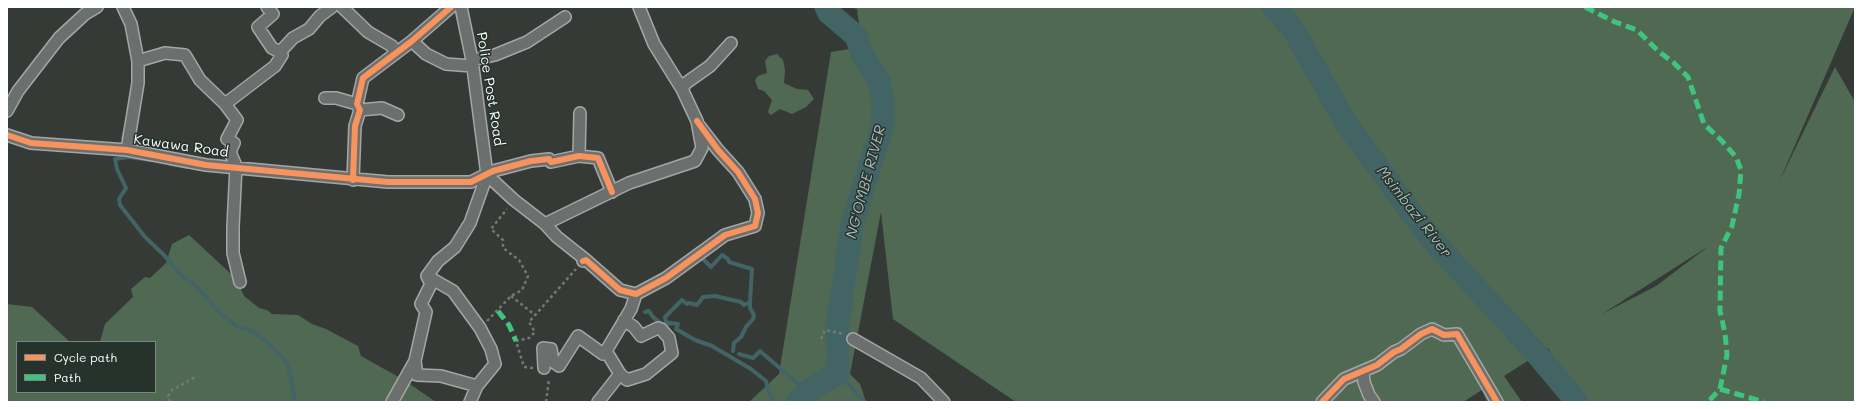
<!DOCTYPE html>
<html>
<head>
<meta charset="utf-8">
<style>
	body { margin:0 }
	#map { position:relative; width:1862px; height:409px; overflow:hidden; background:#363a36; font-family:Mali,sans-serif }
	canvas { display:block }
	.frame { position:absolute; inset:0; border:8px solid #fff; pointer-events:none }
	.legend { position:absolute; left:16px; top:341px; width:140px; height:52px; box-sizing:border-box; background:#26332d; border:1px solid #7d8581; margin:0; padding:5px 7px; list-style:none; font-size:12px; color:#fff }
	.legend li { display:flex; align-items:center; gap:8px; height:20px }
	.legend b { width:20px; border:1px solid #7d8581 }
</style>
</head>
<body>
<div id="map">
<canvas width="1862" height="409"></canvas>
<div class="frame"></div>
<ul class="legend">
<li><b style="height:5px;background:#f8935d"></b>Cycle path</li>
<li><b style="height:5px;background:#40c37c"></b>Path</li>
</ul>
</div>
<script>
const context = document.querySelector('canvas').getContext('2d');
context.lineJoin = 'round';
function fillPath(path, color) {
  context.fillStyle = color;
  context.fill(path, 'evenodd');
}
function toPath(rows) {
  const path = new Path2D();
  for (const r of rows) {
    path.moveTo(r[0], r[1]);
    for (let i = 2; i < r.length; i += 2) path.lineTo(r[i], r[i + 1]);
  }
  return path;
}
function trace(path, color, width, dash) {
  context.strokeStyle = color;
  context.lineWidth = width;
  context.lineCap = dash ? 'butt' : 'round';
  context.setLineDash(dash || []);
  context.stroke(path);
}
function write(font, color, halo, rows, align = 'center') {
  context.font = font + ' Mali,sans-serif';
  context.lineWidth = 3;
  context.setLineDash([]);
  context.textBaseline = 'middle';
  context.strokeStyle = halo;
  context.fillStyle = color;
  for (const [text, x, y, turn = 0] of rows) {
    context.save();
    context.translate(x, y);
    context.rotate((+turn || 0) * Math.PI / 180);
    context.textAlign = isNaN(turn) ? turn : align;
    if (halo) context.strokeText(text, 0, 0);
    context.fillText(text, 0, 0);
    context.restore();
  }
}
fillPath(toPath([
	[848,7,1855,7,1779,182,1835,67,1855,102,1855,402,1582,402,1548,348,1504,376,1522,402,1487,402,1482,390,1463,402,1016,402,893,319,881,212,850,374,860,384,866,402,749,402,779,374,831,52,862,47,857,9],
	[1709,246,1656,286,1602,314],
	[777,54,783,60,785,70,784,83,797,89,808,90,814,99,806,107,792,114,780,109,771,115,768,112,772,100,764,91,758,89,755,80,758,76,767,73,765,61,769,56],
	[189,235,230,273,238,282,244,296,259,308,267,310,272,314,298,315,312,324,326,329,358,346,361,356,404,380,436,402,7,402,7,304,32,307,70,342,17,342,17,392,155,392,155,342,100,342,105,324,133,297,131,289,145,277,150,278,166,263,172,244]
]), '#506953');
trace(toPath([
	[123,138,126,126],
	[150,160,129,157,115,159,117,169,126,188,119,199,120,205,145,237,164,255,182,276,196,286,220,313,238,327,252,331,267,342,288,364,295,402],
	[170,164,187,167],
	[704,260,711,267,722,255,728,259,729,262,752,269,750,302],
	[645,312,649,311,653,317,664,326,671,323,678,324,676,329,695,340,712,346,751,369,766,381,768,391,775,402],
	[670,323,666,322,665,317,682,300,687,304,689,303,697,305,703,297,715,296,741,302,744,305,750,302,750,308,754,315,753,319,746,327,741,337,734,343,733,351],
	[739,354,753,358,760,351,796,382,811,389],
	[838,373,865,402]
]), '#436464', 4);
trace(toPath([
	[1273,7,1293,29,1346,123,1427,234,1536,353,1577,402],
	[798,402,811,389,838,373,837,328,852,225,883,123,883,103,879,81,863,56,856,36,829,13,826,7]
]), '#436464', 23);
const street = toPath([
	[123,7,131,24,138,61,138,83,127,150],
	[267,7,273,14,258,27,272,48,280,52],
	[342,7,368,32,392,46,395,53],
	[412,41,426,54,446,64,472,66],
	[472,60,495,55,527,42,565,17],
	[138,61,165,53,185,55,200,80,225,104,237,120,227,139,234,143,230,152,236,166,233,227,233,253,240,282],
	[682,89,686,83,710,66,731,43],
	[325,98,336,98,357,104],
	[225,104,275,66,282,55,280,52,293,38,309,29,320,16,332,7],
	[360,110,382,108,398,115],
	[7,111,18,91,59,38,85,14,97,7],
	[7,135,31,143,127,150,206,165,388,182,471,182,493,171,531,161,549,159,551,162,579,156,598,158,612,192],
	[579,156,580,113],
	[487,175,514,200,545,224,629,183,695,161,702,148,697,121,682,89,654,44,639,7],
	[353,180,355,126,360,110,357,104,363,78,412,41,451,7],
	[545,224,557,237,586,260],
	[583,261,586,260,620,290,636,294,666,278,725,235,755,226,758,213,755,199,738,172,718,150,698,124],
	[427,276,453,291,480,328,491,349,495,364,477,386,470,402],
	[853,339,921,378,944,402],
	[415,361,417,375,441,376,477,386],
	[544,368,543,348,551,349,553,362,559,366,578,336,603,354,606,351],
	[1363,372,1364,382,1369,395,1374,402],
	[620,374,627,380,646,374,672,353,669,338,661,329,658,328,641,336,634,327,624,320],
	[392,402,415,361,426,312,421,304,431,284,427,276,438,261,455,247,470,223,487,175,472,60,461,7],
	[598,402,620,374,606,351,631,309,636,294],
	[1322,402,1344,379,1377,365,1394,352,1401,349,1421,334,1432,329,1444,335,1457,334,1497,402]
]);
trace(street, '#a5a6a5', 14);
trace(toPath([
	[511,296,535,315],
	[487,321,511,296,522,290,528,276,519,260,503,248,503,240,491,229,507,209],
	[821,339,825,330,844,334],
	[533,368,524,367,516,341,529,338,535,332,529,322,576,269],
	[170,402,168,396,172,390,197,376],
	[546,402,549,379]
]), '#757776', 2.5, [3, 3]);
trace(street, '#6b6f6d', 11);
trace(toPath([
	[1585,7,1615,22,1637,30,1658,51,1673,62,1688,77,1704,124,1721,140,1736,157,1741,170,1739,194,1732,226,1721,248,1720,311,1725,333,1727,355,1720,389,1708,402],
	[498,311,509,325,516,341],
	[1720,389,1764,402]
]), '#40c37c', 5, [10, 5]);
trace(toPath([
	[7,135,31,143,127,150,206,165,388,182,471,182,493,171,531,161,549,159,551,162,579,156,598,158,612,192],
	[353,180,355,126,360,110,357,104,363,78,412,41,451,7],
	[583,261,586,260,620,290,636,294,666,278,725,235,755,226,758,213,755,199,738,172,718,150,697,121],
	[1322,402,1344,379,1377,365,1394,352,1401,349,1421,334,1432,329,1444,335,1457,334,1497,402]
]), '#f8935d', 6);
write('14px', '#fff', '#26332d', [
	["Police Post Road",490,89,81],
	["Kawawa Road",181,146,8]
]);
write('italic 15px', '#abbbbb', '#26332d', [
	["NG'OMBE RIVER",866,182,-75],
	["Msimbazi River",1414,212,52]
]);
</script>
</body>
</html>
